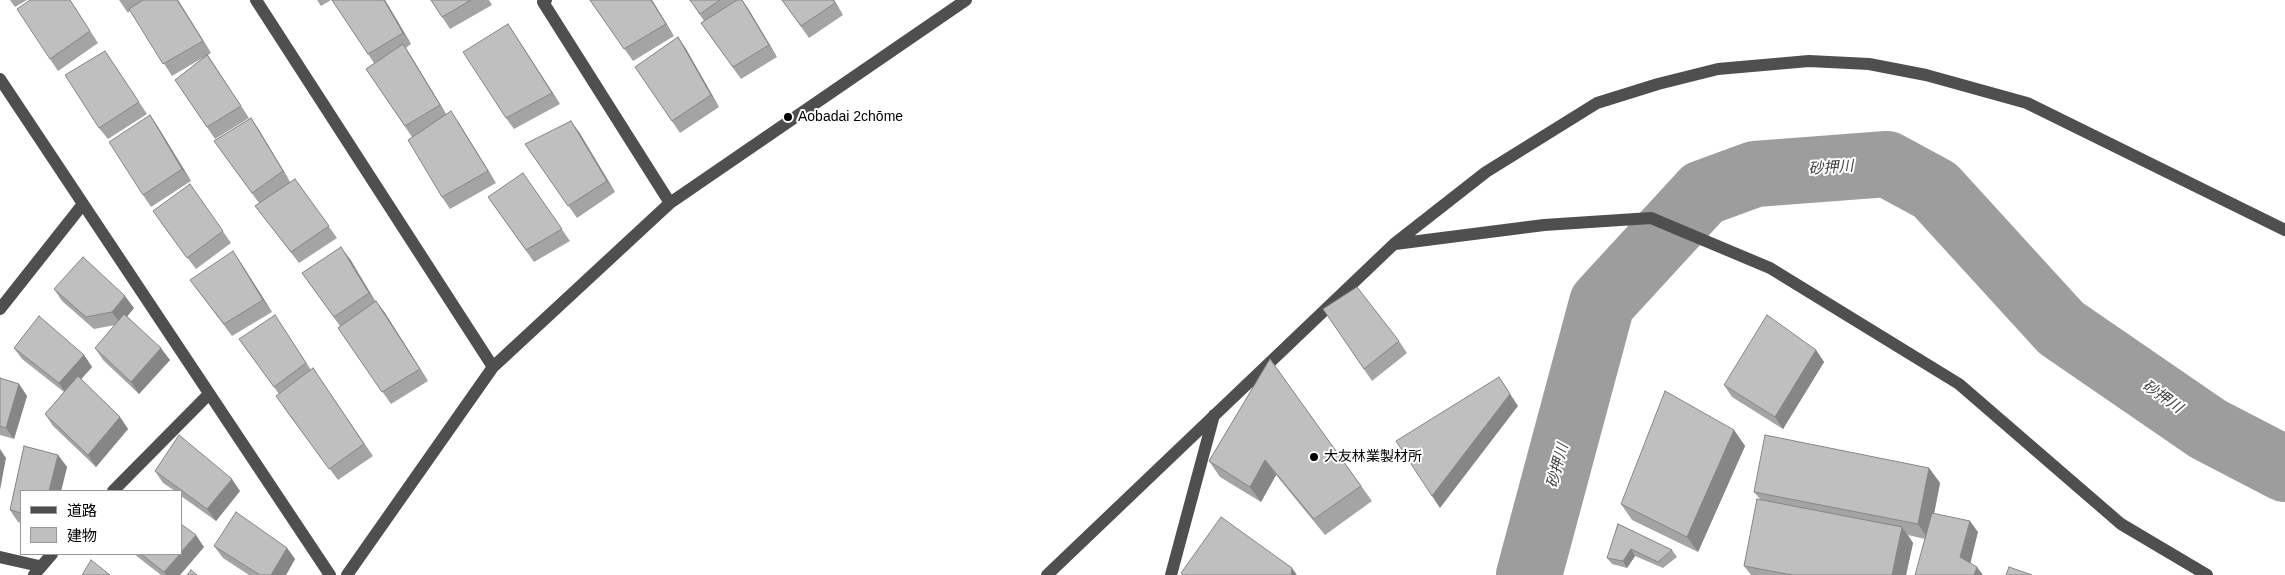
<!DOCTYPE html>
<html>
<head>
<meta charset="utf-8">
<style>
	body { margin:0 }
	#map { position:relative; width:2285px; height:575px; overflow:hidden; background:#fff; font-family:Arial,"Noto Sans JP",sans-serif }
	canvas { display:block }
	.legend { position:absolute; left:20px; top:490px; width:162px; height:65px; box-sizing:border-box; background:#fff; border:1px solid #999; margin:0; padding:6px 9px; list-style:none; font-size:15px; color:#000 }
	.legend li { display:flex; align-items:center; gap:10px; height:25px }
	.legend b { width:25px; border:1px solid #999 }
</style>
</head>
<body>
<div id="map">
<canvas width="2285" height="575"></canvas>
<ul class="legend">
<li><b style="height:6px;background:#4f4f4f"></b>道路</li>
<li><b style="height:14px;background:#bfbfbf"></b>建物</li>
</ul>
</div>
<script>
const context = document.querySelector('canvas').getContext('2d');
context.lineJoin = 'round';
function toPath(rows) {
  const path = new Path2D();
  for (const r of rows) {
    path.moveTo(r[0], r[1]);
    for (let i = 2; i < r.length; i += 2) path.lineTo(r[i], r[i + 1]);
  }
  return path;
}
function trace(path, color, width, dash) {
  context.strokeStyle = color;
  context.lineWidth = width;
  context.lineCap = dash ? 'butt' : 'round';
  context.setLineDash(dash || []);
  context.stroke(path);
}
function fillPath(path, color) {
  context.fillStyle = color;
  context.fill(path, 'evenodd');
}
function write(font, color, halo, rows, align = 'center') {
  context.font = font + ' Arial,"Noto Sans JP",sans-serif';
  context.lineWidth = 4;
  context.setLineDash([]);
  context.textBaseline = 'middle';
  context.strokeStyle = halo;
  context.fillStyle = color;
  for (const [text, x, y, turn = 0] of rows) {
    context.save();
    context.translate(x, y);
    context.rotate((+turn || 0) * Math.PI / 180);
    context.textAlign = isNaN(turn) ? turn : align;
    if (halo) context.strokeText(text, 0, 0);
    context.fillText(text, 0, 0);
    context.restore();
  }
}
trace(toPath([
	[1529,575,1602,303,1703,193,1755,174,1887,164,1935,190,2061,328,2208,429,2285,469]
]), '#9d9d9d', 66);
trace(toPath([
	[256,0,493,367],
	[546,0,543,2,670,203],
	[0,79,330,575],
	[1395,244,1544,225,1651,218,1770,268,1959,384,2121,524,2207,575],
	[0,309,83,204],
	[113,491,209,394],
	[0,557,39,566],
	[34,575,52,554],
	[347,575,493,367,670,203,966,0],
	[1047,575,1394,244,1486,172,1597,103,1658,84,1718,69,1809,61,1869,64,1926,75,2027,103,2285,230],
	[1171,575,1214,415]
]), '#4f4f4f', 12);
fillPath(toPath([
	[10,0,27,0,15,7],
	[30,0,70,0,98,43,58,71,50,59],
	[119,0,178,0,211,53,208,55,249,118,215,139,175,80,204,57,172,76,130,11,128,13],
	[317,0,331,0,321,6],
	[332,0,385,0,411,44,406,48,446,114,459,123,496,183,450,209,442,197,412,137,366,69,374,63],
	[431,0,489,0,492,5,450,29],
	[590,0,652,0,674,36,633,61],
	[690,0,742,0,749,10,777,57,741,79,701,23,704,21],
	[782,0,834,0,843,15,809,38],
	[508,24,560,104,514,129,506,118],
	[678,37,686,49,719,107,680,133,635,67],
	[105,51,147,114,108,139,99,128],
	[150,115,158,127,191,181,151,207,143,195],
	[251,118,259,130,290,182,295,179,337,238,299,263,255,206,259,203,214,141],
	[579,132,615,192,577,218,525,144],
	[523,173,570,241,534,262,488,197],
	[190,184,231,243,196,269,161,223],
	[350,259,376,302,376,301,385,313,428,381,391,404,338,328,340,326,302,273],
	[241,263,272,312,232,336,190,280],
	[54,289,134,308,127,316,170,360,139,394,103,360,95,348,115,325,94,329,62,301],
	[1323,309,1399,341,1407,353,1372,381],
	[283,327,311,370,313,368,373,456,338,480,284,408,279,394,239,339],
	[14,348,84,355,92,367,81,379,120,417,128,429,96,467,53,426,45,414,64,392,22,359],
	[1816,350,1824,362,1783,429,1732,397,1724,385],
	[1270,359,1372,501,1325,535,1276,475,1261,502,1220,477,1209,461],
	[0,378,19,384,27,396,14,439,0,435],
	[1734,430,1745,446,1698,552,1632,520,1621,504],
	[24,446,58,455,67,467,61,491,21,491,21,523,18,522,10,510],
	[1929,468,1940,483,1934,513,1978,532,1925,539,1908,535,1913,543,1906,575,1751,575,1744,566,1760,499,1754,492],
	[155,471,240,491,216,521,181,496,181,491,175,491,163,483],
	[1618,524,1672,550,1677,557,1663,568,1635,556,1627,568,1612,564,1607,558],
	[214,546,287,548,295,559,286,575,249,575,223,558],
	[204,547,180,575,161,575,134,554,181,554]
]), '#a4a4a4');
fillPath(toPath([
	[177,0,178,0,211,53,203,41],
	[384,0,385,0,411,44,403,33],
	[651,0,652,0,674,36,666,24],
	[742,0,749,10,777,57,769,45],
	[833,0,834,0,843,15],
	[508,24,516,36,560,104,552,93],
	[678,37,686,49,719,107,711,95],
	[403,44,411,56,448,117,440,105],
	[451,111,459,123,496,183,488,171],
	[150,115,158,127,191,181,182,169],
	[251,118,259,130,291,183,283,171],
	[571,121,579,132,615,192,607,181],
	[341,247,350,259,377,305,369,293],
	[233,251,241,263,272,312,263,300],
	[125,296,134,308,121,324,112,312],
	[376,301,385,313,428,381,420,369],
	[161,348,170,360,139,394,131,382],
	[1816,350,1824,362,1783,429,1775,417],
	[84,355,92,367,67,395,59,383],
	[1499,377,1518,406,1440,508,1432,496],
	[19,384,27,396,14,439,6,428],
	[120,417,128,429,96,467,88,455],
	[1734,430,1745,446,1698,552,1687,537],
	[0,449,6,458,0,490],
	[58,455,67,467,61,491,49,491],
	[1265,460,1276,475,1261,502,1250,487],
	[1929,468,1940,483,1929,540,1918,524],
	[232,479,240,491,216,521,207,509],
	[1970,521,1978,532,1969,569,1960,557],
	[1902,527,1913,543,1906,575,1892,575],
	[196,535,204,547,180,575,166,575,164,572,180,554,181,554,181,552],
	[287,548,295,559,286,575,271,575],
	[1631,549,1635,556,1627,568,1623,561],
	[1977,567,1983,575,1974,575],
	[1292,568,1297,575,1291,575]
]), '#868686');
const building = toPath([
	[30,0,70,0,90,31,50,59,17,9,30,0],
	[143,0,177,0,203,41,163,64,129,9,143,0],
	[332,0,384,0,403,33,368,54,332,0],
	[431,0,471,0,442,17,431,0],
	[590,0,651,0,666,24,624,49,590,0],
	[690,0,720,0,700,14,690,0],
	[737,0,742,0,769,45,733,67,701,23,737,0],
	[782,0,833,0,835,3,801,26,782,0],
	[508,24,552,93,506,118,463,52,508,24],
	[678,37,711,95,672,121,635,67,678,37],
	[403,44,440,105,405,126,366,69,403,44],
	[105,51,139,102,99,128,65,75,105,51],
	[207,55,241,106,207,127,175,80,207,55],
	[451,111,488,171,442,197,408,140,451,111],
	[150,115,182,169,143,195,109,142,150,115],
	[251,118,283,171,252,193,214,141,251,118],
	[571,121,607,181,568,206,525,144,571,121],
	[523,173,562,229,526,250,488,197,523,173],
	[295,179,329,226,291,252,255,206,295,179],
	[190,184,223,231,187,258,153,211,190,184],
	[341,247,369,293,334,317,302,273,341,247],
	[233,251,263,300,224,324,190,280,233,251],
	[83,257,125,296,112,312,86,317,54,289,83,257],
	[1357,287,1399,341,1364,369,1323,309,1357,287],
	[376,301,420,369,382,392,338,328,376,301],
	[124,314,161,348,131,382,95,348,124,314],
	[275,315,306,363,274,387,239,339,275,315],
	[1767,315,1816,350,1775,417,1724,385,1767,315],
	[39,316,84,355,59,383,14,348,39,316],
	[1270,359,1361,486,1314,519,1265,460,1250,487,1209,461,1270,359],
	[313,368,364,444,329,469,276,396,313,368],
	[78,376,120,417,88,455,45,414,78,376],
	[1499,377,1510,394,1432,496,1396,441,1499,377],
	[0,378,19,384,6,428,0,426,0,378],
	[1665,391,1734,430,1687,537,1621,504,1665,391],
	[179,435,232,479,207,509,155,471,179,435],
	[1765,435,1929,468,1918,524,1754,492,1765,435],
	[24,446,58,455,49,491,21,491,21,513,10,510,24,446],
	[1757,499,1902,527,1892,575,1792,575,1744,566,1757,499],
	[236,512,287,548,271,575,260,575,214,546,236,512],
	[1932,513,1970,521,1960,557,1977,567,1974,575,1915,575,1932,513],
	[1221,517,1292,568,1291,575,1183,575,1181,573,1221,517],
	[181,524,196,535,181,552,181,524],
	[1618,524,1672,550,1658,562,1631,549,1623,561,1607,558,1618,524],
	[141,554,180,554,164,572,141,554],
	[91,560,110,575,82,575,91,560],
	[2009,567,2032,575,2006,575,2009,567],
	[191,570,197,575,187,575,191,570]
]);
fillPath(building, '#bfbfbf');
trace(building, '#868686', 1);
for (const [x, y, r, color] of [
	[788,117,5,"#000"],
	[1314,457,5,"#000"]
]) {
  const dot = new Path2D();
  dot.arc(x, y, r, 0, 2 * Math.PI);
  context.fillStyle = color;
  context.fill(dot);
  trace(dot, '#fff', 2);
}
write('14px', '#000', '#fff', [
	["Aobadai 2chōme",798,117],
	["大友林業製材所",1324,457]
], 'left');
write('italic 15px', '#3e3e3e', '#fff', [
	["砂押川",1831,168,-4],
	["砂押川",2162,397,35],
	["砂押川",1558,466,-75]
]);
</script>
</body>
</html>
